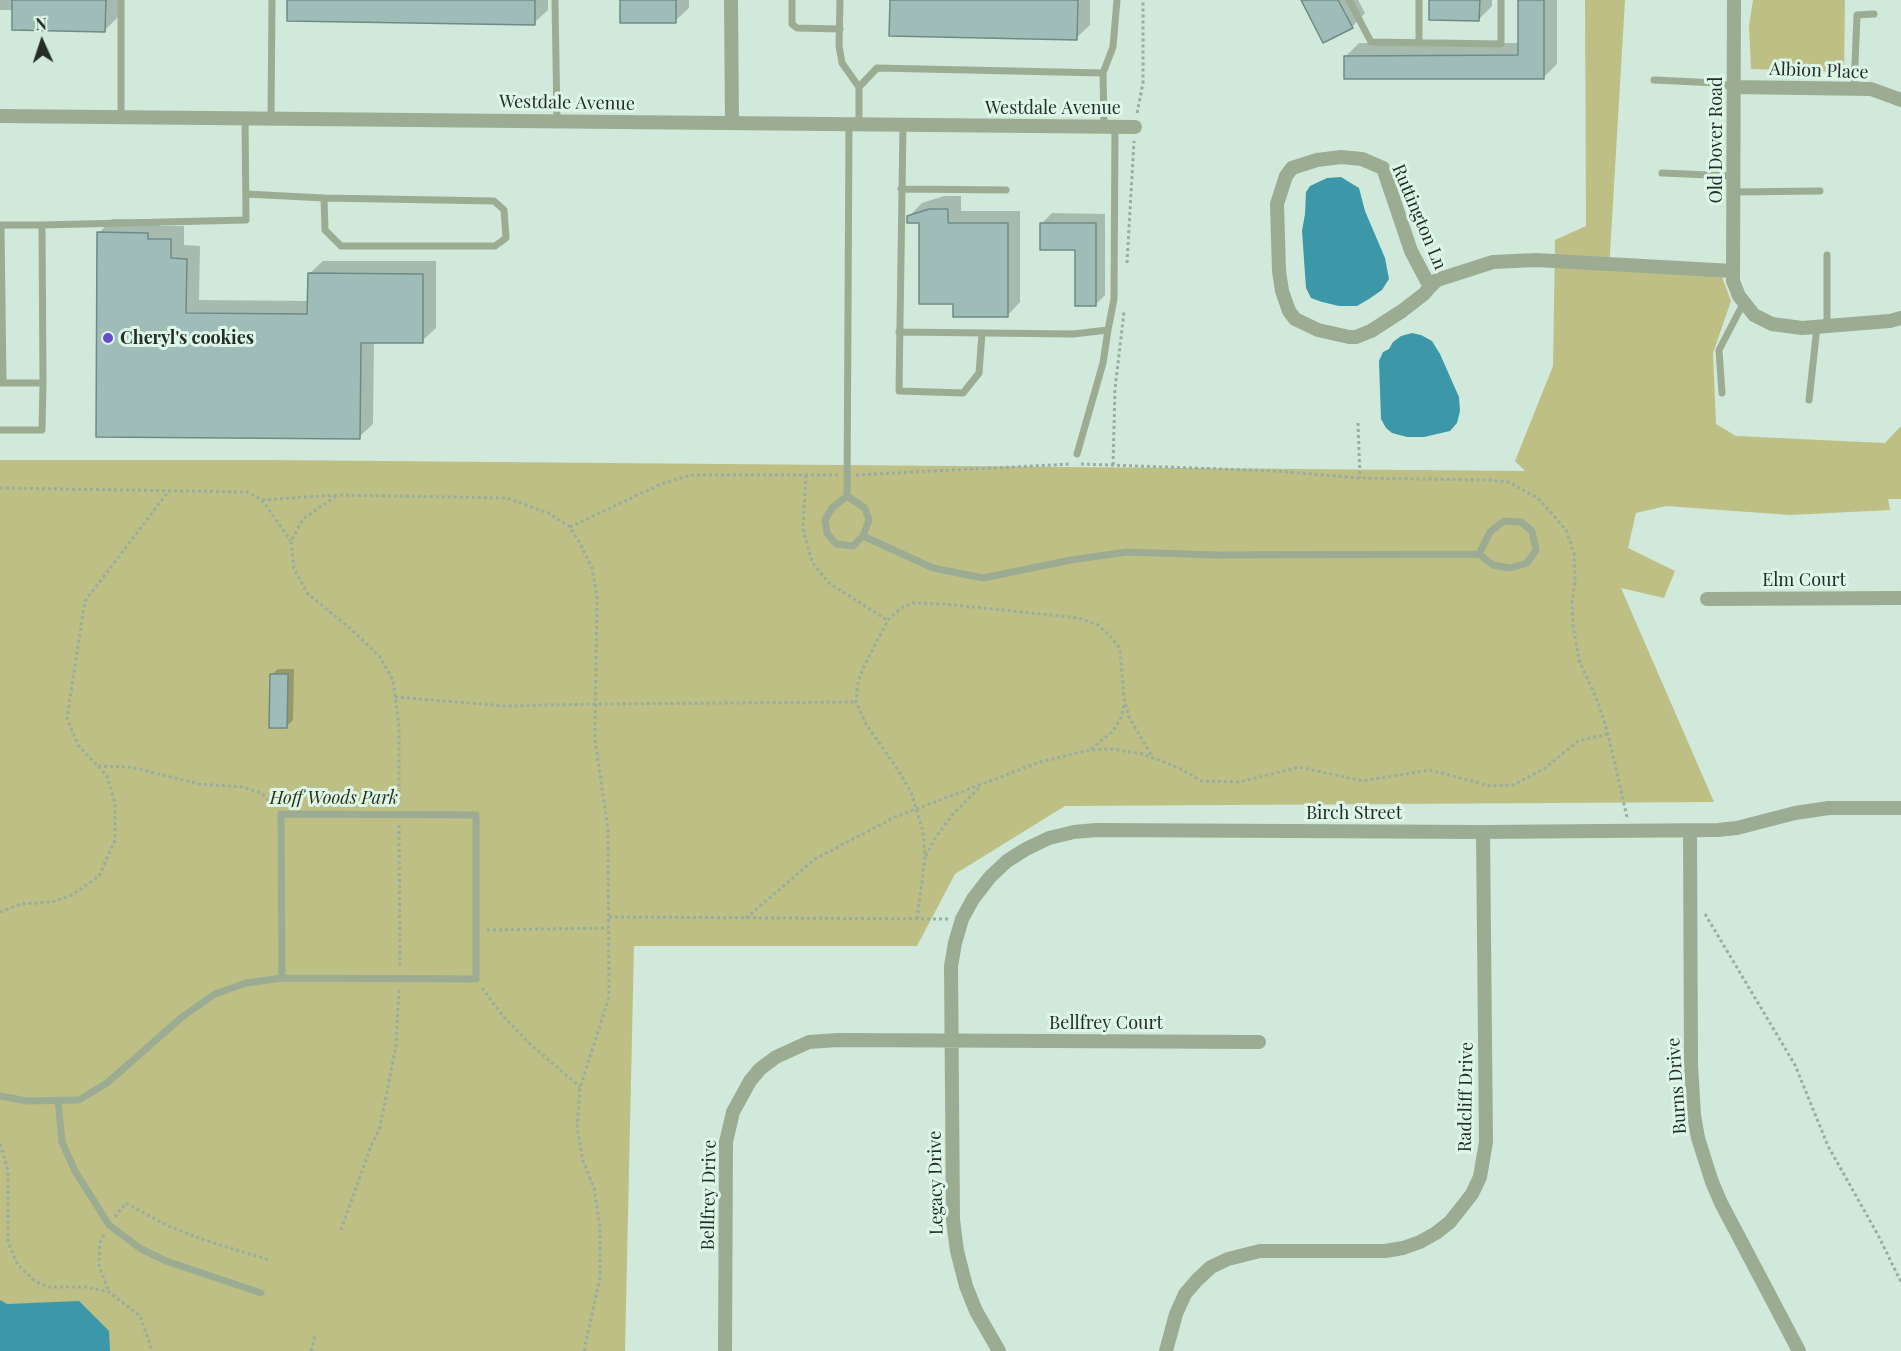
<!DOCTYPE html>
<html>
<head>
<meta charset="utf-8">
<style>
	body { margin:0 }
	#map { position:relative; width:1901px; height:1351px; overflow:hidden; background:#d0e9db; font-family:"Playfair Display",serif }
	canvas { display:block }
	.north { position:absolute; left:12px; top:12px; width:60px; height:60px; -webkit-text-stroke:4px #ddf6e8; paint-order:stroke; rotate:357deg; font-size:16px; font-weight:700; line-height:24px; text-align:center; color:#242d28 }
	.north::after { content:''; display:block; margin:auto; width:21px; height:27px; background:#242d28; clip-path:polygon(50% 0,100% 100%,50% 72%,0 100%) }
</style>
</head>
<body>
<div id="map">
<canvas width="1901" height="1351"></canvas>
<div class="north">N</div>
</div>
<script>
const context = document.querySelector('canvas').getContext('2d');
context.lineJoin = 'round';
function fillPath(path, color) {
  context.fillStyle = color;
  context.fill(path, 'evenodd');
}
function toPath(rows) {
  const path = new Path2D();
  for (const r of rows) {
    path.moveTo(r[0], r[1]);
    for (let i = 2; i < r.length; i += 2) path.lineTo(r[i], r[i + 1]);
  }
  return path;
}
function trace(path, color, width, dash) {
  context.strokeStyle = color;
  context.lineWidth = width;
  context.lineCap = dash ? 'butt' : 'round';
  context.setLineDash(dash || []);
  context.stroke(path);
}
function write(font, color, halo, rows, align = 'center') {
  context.font = font + ' "Playfair Display",serif';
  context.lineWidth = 6;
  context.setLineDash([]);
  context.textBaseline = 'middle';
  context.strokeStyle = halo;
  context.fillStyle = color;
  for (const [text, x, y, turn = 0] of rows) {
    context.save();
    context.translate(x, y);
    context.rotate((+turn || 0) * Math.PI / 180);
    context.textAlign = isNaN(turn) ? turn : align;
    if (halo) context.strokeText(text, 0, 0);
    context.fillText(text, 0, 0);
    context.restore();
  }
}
fillPath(toPath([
	[1585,0,1625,0,1609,270,1690,273,1722,277,1731,301,1713,353,1716,424,1736,436,1885,443,1901,426,1901,499,1888,499,1890,510,1790,515,1666,506,1636,513,1628,548,1675,571,1664,598,1621,588,1714,802,1065,806,955,874,917,946,634,946,625,1351,0,1351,0,460,268,460,1525,471,1515,461,1553,366,1555,240,1586,226],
	[1753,0,1845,0,1844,72,1751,69,1749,26]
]), '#bebf84');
fillPath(toPath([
	[1341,177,1359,188,1365,211,1385,258,1389,279,1382,290,1369,299,1357,306,1339,306,1322,302,1311,298,1306,288,1302,231,1305,214,1306,192,1310,186,1327,178],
	[1412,333,1421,335,1432,341,1440,354,1459,397,1460,411,1457,423,1450,431,1424,437,1407,437,1392,433,1386,428,1381,419,1379,361,1383,352,1389,349,1393,342,1401,336],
	[0,1300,7,1304,79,1301,109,1331,110,1351,0,1351]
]), '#3c98a9');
fillPath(toPath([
	[0,0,118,0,118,17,105,30,14,10,0,10],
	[289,0,548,0,548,10,534,23],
	[622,0,689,0,689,8,675,21],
	[892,0,1090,0,1090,25,1076,38],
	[1303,0,1358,0,1365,13,1352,27],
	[1430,0,1492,0,1492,6,1479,19],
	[1519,0,1557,0,1557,64,1544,77,1345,57,1359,43,1519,43],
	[944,196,961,196,961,211,1020,211,1020,302,1007,316,954,302,920,222,909,216,922,203],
	[1052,213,1105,214,1105,295,1095,305,1077,248,1042,223],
	[112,219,160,220,160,226,184,226,184,245,200,246,199,300,309,301,309,274,323,261,436,261,436,328,422,341,374,341,373,424,359,437,97,435,99,233],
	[278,669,294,669,293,720,287,726,271,675]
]), '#0003');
const building = toPath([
	[12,0,106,0,105,32,12,30,12,0],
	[287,0,535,0,535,25,287,21,287,0],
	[620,0,676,0,676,23,620,23,620,0],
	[890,0,1078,0,1077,40,889,36,890,0],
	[1301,0,1338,0,1353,28,1323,43,1301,0],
	[1429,0,1480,0,1479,21,1429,20,1429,0],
	[1518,0,1544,0,1544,79,1344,79,1344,56,1518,55,1518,0],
	[929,209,948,209,948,223,1008,223,1008,317,953,317,953,304,919,304,919,223,907,223,907,216,929,209],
	[1040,223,1096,223,1096,306,1075,306,1075,250,1040,250,1040,223],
	[97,232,148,233,148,239,171,239,171,258,187,259,186,313,307,314,308,273,423,274,423,343,361,343,360,439,96,437,97,232],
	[270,674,288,674,287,728,269,728,270,674]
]);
fillPath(building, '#9fbcb8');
trace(building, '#6e8a86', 1.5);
trace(toPath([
	[1137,113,1143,83,1143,0],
	[1127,263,1134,141],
	[1358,423,1360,478],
	[1081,464,1277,471,1360,478,1488,480,1509,482,1539,499,1566,530,1574,553,1575,580,1572,603,1573,626,1579,660,1598,702,1608,734,1627,817],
	[1113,465,1115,389,1124,312],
	[806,475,803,529,812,562,829,583,887,620],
	[856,475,1071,464],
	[0,488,247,492,262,500,291,541],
	[336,496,303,519,291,541,294,568,307,593,352,630,380,657,393,680,399,726,399,804],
	[262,500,337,495,507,498,548,513,570,527,582,547,592,568,597,597,595,739,608,830,609,997,580,1088,577,1128,583,1161,594,1188,600,1228,600,1277,584,1351],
	[570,527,661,484,691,475,838,475],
	[395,697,505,706,595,704,856,702],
	[1091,749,1113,731,1122,716,1124,703],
	[98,766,130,767,199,784,243,787,261,793,274,806],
	[399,825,400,969],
	[926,856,935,838,954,813,981,786],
	[0,912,21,904,52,902,72,895,99,876,115,840,115,804,107,776,78,745,67,718,85,601,168,492],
	[1705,914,1795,1065,1828,1146,1878,1235,1901,1282],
	[609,917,949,919],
	[746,918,815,859,895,817,1040,762,1090,750,1111,749,1143,754,1181,769,1202,781,1240,782,1299,767,1363,781,1430,770,1490,786,1513,785,1544,769,1578,741,1608,734],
	[917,919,925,858,923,832,911,792,896,767,866,724,856,702,858,682,864,666,888,620,901,608,913,603,944,604,1079,618,1098,625,1111,637,1120,649,1124,698,1129,717,1152,756],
	[487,930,608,928],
	[482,988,503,1016,529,1043,580,1087],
	[0,1144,8,1170,8,1242,18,1265,35,1281,47,1287,87,1287,109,1292,140,1316,150,1344,151,1351],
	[115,1217,126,1203,166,1225,201,1239,269,1260],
	[341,1230,371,1146,380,1127,396,1046,399,990],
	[104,1235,100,1242,99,1266,109,1292],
	[311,1351,315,1336]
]), '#99ada1', 3, [3, 3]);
trace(toPath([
	[555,0,557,121],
	[792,0,792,24,797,28,840,29],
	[840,0,839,46,842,63,859,87,859,124],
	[1349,0,1371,42,1501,44,1501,0],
	[1419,43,1419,0],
	[1103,73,1113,47,1117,0],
	[1654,80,1717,83,1734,87],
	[859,87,877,68,1103,73,1104,126],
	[1854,89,1857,15,1874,14],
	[121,117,121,0],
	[271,118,272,0],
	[903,125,899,391,963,393,979,373,982,333],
	[1662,173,1733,176],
	[901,189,1006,190],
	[1733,192,1820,191],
	[246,194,324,198,494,201,504,210,506,238,495,246,341,246,325,230,324,198],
	[0,225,42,225,43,383,0,383],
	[1,225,3,383],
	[42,225,246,220,245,118],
	[1827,255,1827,326],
	[899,332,1073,334,1108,330,1114,299,1115,126],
	[1722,393,1719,350,1744,302],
	[1809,400,1817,327],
	[0,430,42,430,43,383],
	[1077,454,1103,363,1108,330],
	[847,496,865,508,869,520,863,536,853,546,836,544,827,533,825,520,832,508,847,496,849,124],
	[863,536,933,568,983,578,1071,560,1127,552,1216,555,1479,554,1493,565,1510,568,1527,563,1536,550,1532,531,1521,522,1504,521,1490,532,1479,554],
	[0,1096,27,1101,79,1100,107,1083,182,1017,215,994,246,983,282,978,476,979,476,815,281,814,282,978],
	[58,1100,62,1142,75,1171,109,1225,141,1249,166,1261,261,1293]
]), '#9bac92', 7);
trace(toPath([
	[731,0,732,123],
	[1734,0,1733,281,1739,296,1754,315,1772,324,1802,328,1890,321,1901,318],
	[1734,87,1871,89,1901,100],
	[0,116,1135,127],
	[1430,287,1411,251,1383,168,1362,159,1341,157,1317,160,1292,168,1286,176,1277,204,1279,271,1282,291,1289,311,1295,319,1318,330,1349,337,1356,337,1371,331,1402,311,1424,294,1430,287,1437,280,1493,262,1536,260,1733,271],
	[1707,599,1901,598],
	[1690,831,1691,1065,1694,1115,1698,1138,1712,1182,1721,1203,1799,1351],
	[725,1351,726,1142,733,1112,750,1081,760,1069,776,1057,809,1042,838,1040,1259,1042],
	[999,1351,976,1311,966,1286,957,1251,953,1220,951,966,955,943,962,919,973,899,990,877,1007,861,1026,849,1049,838,1074,832,1096,830,1483,832,1718,830,1737,828,1795,813,1829,808,1901,808],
	[1166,1351,1176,1314,1185,1294,1197,1280,1211,1267,1228,1259,1260,1251,1385,1251,1403,1248,1420,1242,1436,1233,1450,1222,1472,1194,1480,1177,1486,1142,1483,832]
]), '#9bac92', 14);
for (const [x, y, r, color] of [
	[108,338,6,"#684dc6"]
]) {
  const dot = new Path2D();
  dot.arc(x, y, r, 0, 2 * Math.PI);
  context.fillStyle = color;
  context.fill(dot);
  trace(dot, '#ddf6e8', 2);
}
write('18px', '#242d28', '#ddf6e8', [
	["Albion Place",1819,71,2],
	["Westdale Avenue",567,103,1],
	["Westdale Avenue",1053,108],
	["Old Dover Road",1716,140,-90],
	["Ruttington Ln",1419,217,67],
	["Elm Court",1804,580],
	["Birch Street",1354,813],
	["Bellfrey Court",1106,1023],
	["Burns Drive",1677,1086,-94],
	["Radcliff Drive",1466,1097,-89],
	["Legacy Drive",936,1183,-91],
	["Bellfrey Drive",709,1195,-89]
]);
write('bold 18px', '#242d28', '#ddf6e8', [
	["Cheryl's cookies",120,338]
], 'left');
write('italic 18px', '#313113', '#ddf6e8', [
	["Hoff Woods Park",334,798]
]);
</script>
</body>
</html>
